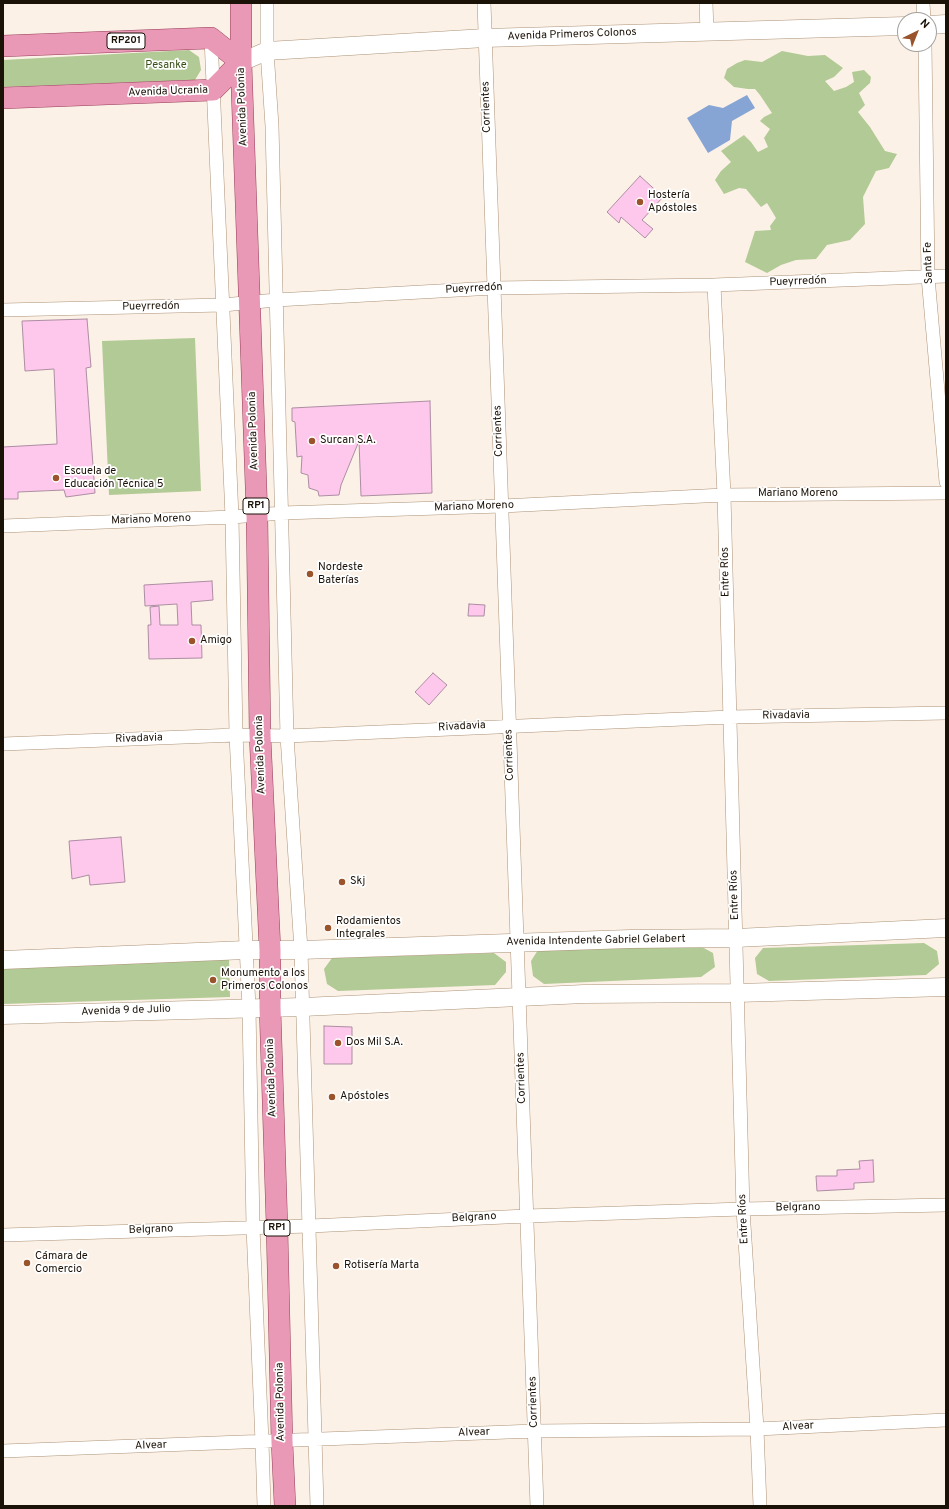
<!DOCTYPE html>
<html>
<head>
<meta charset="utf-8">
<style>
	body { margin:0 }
	#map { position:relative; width:949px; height:1509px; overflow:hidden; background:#fcf1e6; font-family:Overpass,sans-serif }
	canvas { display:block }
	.frame { position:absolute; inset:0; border:4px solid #1a1107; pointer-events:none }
	.north { position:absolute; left:897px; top:12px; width:40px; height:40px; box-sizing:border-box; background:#fff; border:1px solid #a3a09c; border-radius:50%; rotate:43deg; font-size:11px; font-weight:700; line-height:16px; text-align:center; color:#1a1107 }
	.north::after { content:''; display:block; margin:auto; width:14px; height:18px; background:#9a532b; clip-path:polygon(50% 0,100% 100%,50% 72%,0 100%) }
</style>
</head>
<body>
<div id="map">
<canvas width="949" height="1509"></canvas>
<div class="frame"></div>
<div class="north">N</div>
</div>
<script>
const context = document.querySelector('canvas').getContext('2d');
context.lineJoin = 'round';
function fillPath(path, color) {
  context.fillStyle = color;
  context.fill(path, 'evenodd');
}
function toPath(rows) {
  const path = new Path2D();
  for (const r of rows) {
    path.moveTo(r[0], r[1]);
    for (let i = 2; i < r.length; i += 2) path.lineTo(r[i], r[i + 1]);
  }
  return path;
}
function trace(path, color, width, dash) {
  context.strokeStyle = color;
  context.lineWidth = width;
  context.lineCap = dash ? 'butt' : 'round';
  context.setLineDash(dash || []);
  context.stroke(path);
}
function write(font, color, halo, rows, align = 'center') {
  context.font = font + ' Overpass,sans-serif';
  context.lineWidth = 3.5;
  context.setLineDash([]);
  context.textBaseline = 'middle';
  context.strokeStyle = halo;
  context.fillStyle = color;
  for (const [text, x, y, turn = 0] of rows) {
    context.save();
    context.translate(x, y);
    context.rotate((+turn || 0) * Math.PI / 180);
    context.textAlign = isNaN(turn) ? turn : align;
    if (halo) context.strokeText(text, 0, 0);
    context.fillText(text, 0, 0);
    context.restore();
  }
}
fillPath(toPath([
	[189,50,199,57,201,70,195,80,3,87,3,60],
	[782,51,808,56,825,55,843,68,834,77,825,81,834,91,846,87,854,82,852,72,864,70,871,77,870,83,859,93,865,105,858,112,870,127,885,151,897,154,889,168,876,171,863,197,865,224,850,240,827,245,816,259,796,260,781,265,767,273,745,262,755,231,771,230,770,226,776,218,767,203,761,207,746,189,739,188,724,194,715,180,721,171,731,162,721,151,744,135,751,142,758,152,768,147,764,138,770,129,760,121,764,117,772,113,760,95,755,89,748,89,734,87,724,78,727,69,737,63,745,60,762,62],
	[195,338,201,491,109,495,102,341],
	[924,943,937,951,939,964,926,975,769,981,757,974,755,958,763,948],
	[700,946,713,953,715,967,701,977,544,984,533,976,531,961,538,950],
	[494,953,506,962,506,972,495,985,338,991,327,984,324,969,332,958],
	[229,958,230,997,3,1004,3,967]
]), '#b2ca95');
fillPath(toPath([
	[747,95,755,108,732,121,730,140,708,153,687,118,709,105,723,108]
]), '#86a5d5');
const building = toPath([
	[640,176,663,197,642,220,653,229,645,238,621,217,619,223,607,212,640,176],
	[87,319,91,367,86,368,95,493,66,497,64,490,18,492,18,499,3,499,3,447,57,444,54,369,25,371,22,321,87,319],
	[430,401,432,493,361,496,359,441,341,485,339,495,319,496,318,491,309,488,308,475,301,473,302,456,297,457,295,422,292,421,292,408,430,401],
	[212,581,213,600,191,602,192,625,201,625,202,658,149,659,148,625,151,625,150,607,159,606,160,625,178,625,177,604,145,606,144,585,212,581],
	[469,604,485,605,484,616,468,616,469,604],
	[433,673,447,685,429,705,415,692,433,673],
	[121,837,125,882,90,885,89,875,72,879,69,841,121,837],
	[324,1026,352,1027,352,1064,324,1064,324,1026],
	[873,1160,874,1182,854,1183,854,1189,817,1191,816,1176,837,1176,837,1170,860,1169,859,1161,873,1160]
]);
fillPath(building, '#fec7ec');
trace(building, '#ac8da2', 1);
const street = toPath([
	[267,3,267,51,272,126,287,736,301,950,317,1506],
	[484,3,537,1506],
	[706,3,707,32],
	[923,3,924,20],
	[211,38,232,517,236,735,249,1008,253,1227,262,1442,264,1506],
	[925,44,928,277,946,482],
	[714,285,724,495,743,1209,757,1429,760,1506],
	[3,310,223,305,276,300,494,288,714,285,946,276],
	[3,526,232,517,282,513,502,506,724,495,946,493],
	[3,744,236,735,287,736,730,717,946,713],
	[3,1235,310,1226,527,1216,743,1209,946,1205],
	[3,1451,535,1431,757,1429,946,1420]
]);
const secondary = toPath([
	[929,25,946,24],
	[241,62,267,51,485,38,905,26],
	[3,960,246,950,301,950,630,939,736,938,946,928],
	[3,1015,303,1007,584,994,737,993,946,987]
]);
const primary = toPath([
	[241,3,241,62,257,515,260,735,270,950,270,1007,277,1227,282,1442,285,1506],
	[3,46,211,38,241,62],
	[3,98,213,90,241,62]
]);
trace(street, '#ab9278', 14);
trace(secondary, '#ab9278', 19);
trace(primary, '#973d59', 22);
trace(street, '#fff', 13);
trace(secondary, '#fff', 18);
trace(primary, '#e998b6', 21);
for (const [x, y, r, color] of [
	[640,202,4,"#9a532b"],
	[312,441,4,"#9a532b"],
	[56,478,4,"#9a532b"],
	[310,574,4,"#9a532b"],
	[192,641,4,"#9a532b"],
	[342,882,4,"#9a532b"],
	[328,928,4,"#9a532b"],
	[213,980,4,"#9a532b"],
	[338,1043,4,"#9a532b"],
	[332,1097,4,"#9a532b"],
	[27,1263,4,"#9a532b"],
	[336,1266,4,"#9a532b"]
]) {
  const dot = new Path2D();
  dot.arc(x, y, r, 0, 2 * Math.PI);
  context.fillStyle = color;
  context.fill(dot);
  trace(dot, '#fff', 1.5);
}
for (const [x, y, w] of [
	[126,41,38],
	[256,506,26],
	[277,1228,26]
]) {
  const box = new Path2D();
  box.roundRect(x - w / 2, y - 8, w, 16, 3);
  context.fillStyle = '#fff';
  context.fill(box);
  trace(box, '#1a1107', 1);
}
write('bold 10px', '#1a1107', null, [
	["RP201",126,41],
	["RP1",256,506],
	["RP1",277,1228]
]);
write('11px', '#1a1107', '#fff', [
	["Avenida Primeros Colonos",572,35,-2],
	["Avenida Ucrania",168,92,-2],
	["Avenida Polonia",243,107,-92],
	["Corrientes",487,107,-92],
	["Santa Fe",929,263,-92],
	["Pueyrredón",798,282,-2],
	["Pueyrredón",474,289,-3],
	["Pueyrredón",151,307,-1],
	["Avenida Polonia",254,431,-92],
	["Corrientes",499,431,-92],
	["Mariano Moreno",798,494],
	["Mariano Moreno",474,507,-2],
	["Mariano Moreno",151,520,-2],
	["Entre Ríos",726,572,-91],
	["Rivadavia",786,716,-1],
	["Rivadavia",462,727,-3],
	["Rivadavia",139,739,-2],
	["Avenida Polonia",261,755,-92],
	["Corrientes",510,755,-92],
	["Entre Ríos",735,895,-92],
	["Avenida Intendente Gabriel Gelabert",596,941,-1],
	["Avenida 9 de Julio",126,1011,-2],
	["Avenida Polonia",272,1078,-92],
	["Corrientes",522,1078,-92],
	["Belgrano",798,1208,-1],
	["Belgrano",474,1218,-3],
	["Entre Ríos",744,1219,-93],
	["Belgrano",151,1230,-2],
	["Avenida Polonia",281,1402,-91],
	["Corrientes",534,1402,-92],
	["Alvear",798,1427,-3],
	["Alvear",474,1433,-2],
	["Alvear",151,1446,-2]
]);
write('11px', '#394f16', '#fff', [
	["Pesanke",166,66]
]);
write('11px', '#1a1107', '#fff', [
	["Hostería",648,196],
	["Apóstoles",648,209],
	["Surcan S.A.",320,441],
	["Escuela de",64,472],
	["Educación Técnica 5",64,485],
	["Nordeste",318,568],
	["Baterías",318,581],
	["Amigo",200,641],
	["Skj",350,882],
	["Rodamientos",336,922],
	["Integrales",336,935],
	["Monumento a los",221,974],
	["Primeros Colonos",221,987],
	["Dos Mil S.A.",346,1043],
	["Apóstoles",340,1097],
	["Cámara de",35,1257],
	["Comercio",35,1270],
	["Rotisería Marta",344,1266]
], 'left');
</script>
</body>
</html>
